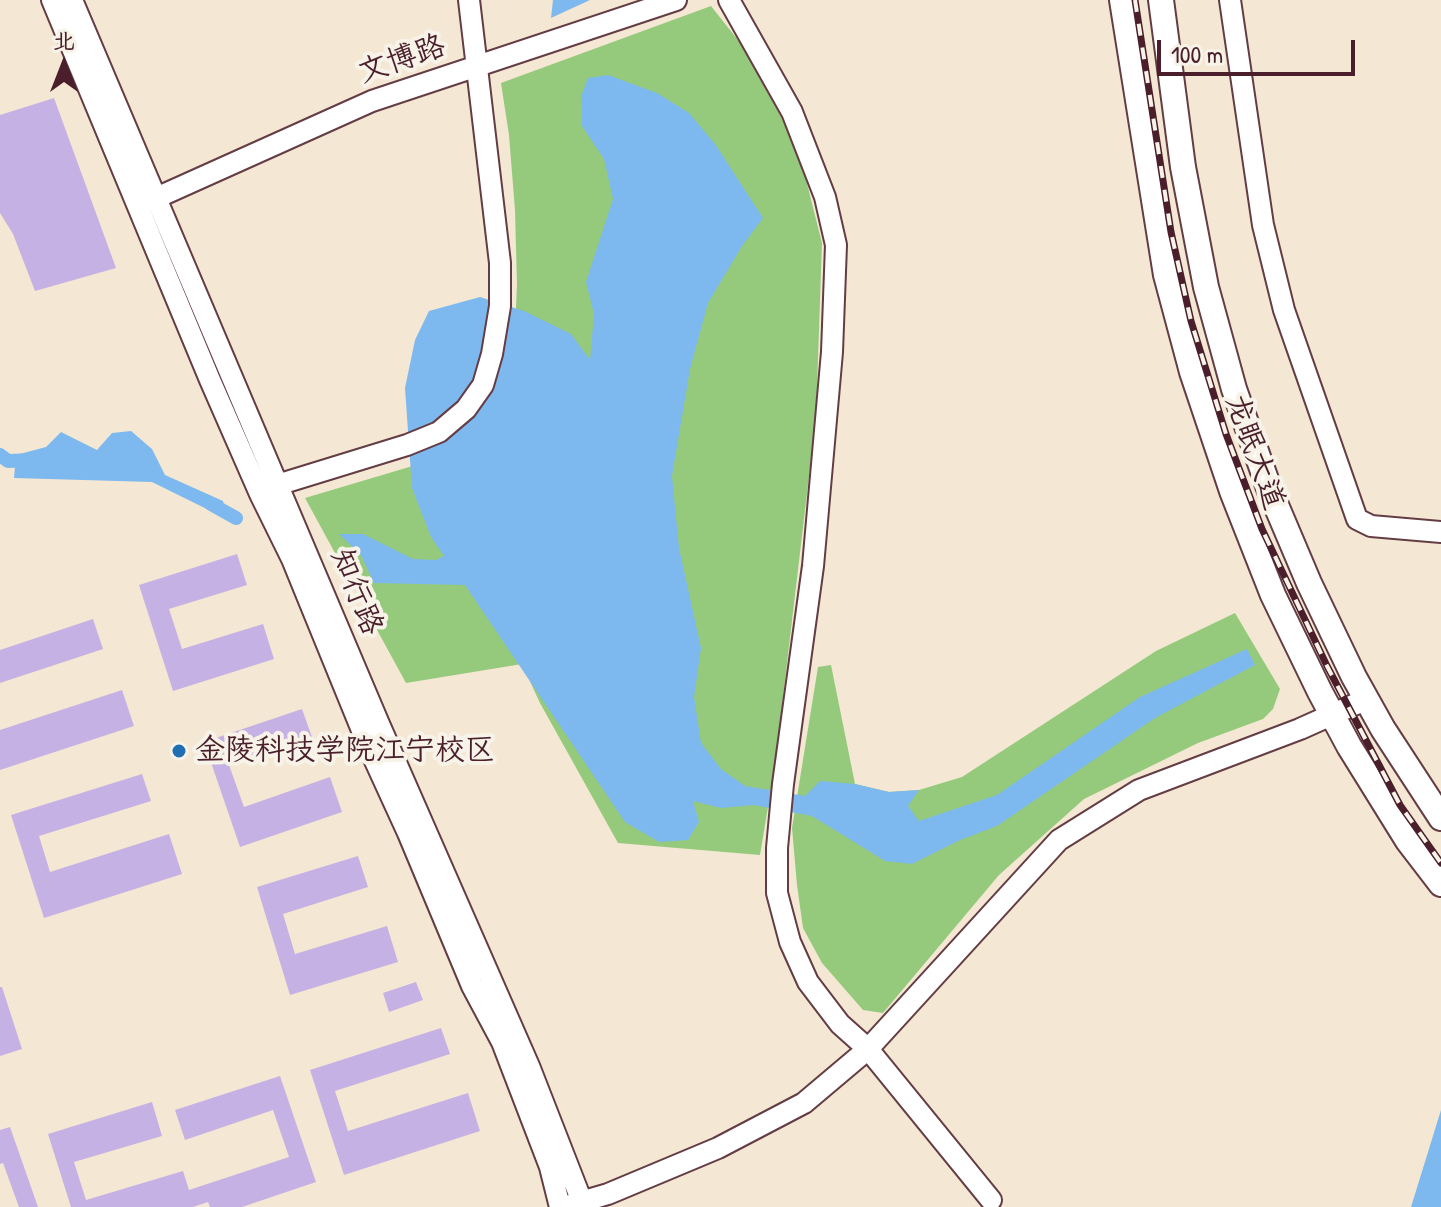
<!DOCTYPE html>
<html>
<head>
<meta charset="utf-8">
<style>
	body { margin:0 }
	#map { position:relative; width:1441px; height:1207px; overflow:hidden; background:#f4e7d3; font-family:"Patrick Hand","LXGW WenKai TC",sans-serif }
	canvas { display:block }
	.north { position:absolute; left:24px; top:24px; width:80px; height:80px; -webkit-text-stroke:6px #f7f3e8; paint-order:stroke; rotate:0deg; font-size:22px; font-weight:700; line-height:32px; text-align:center; color:#4a1f2b }
	.north::after { content:''; display:block; margin:auto; width:28px; height:36px; background:#4a1f2b; clip-path:polygon(50% 0,100% 100%,50% 72%,0 100%) }
	.scale { position:absolute; left:1157px; top:40px; width:198px; height:36px; box-sizing:border-box; border:4px solid #4a1f2b; border-top:0; padding-left:10px; font-size:24px; line-height:28px; white-space:nowrap; color:#4a1f2b; -webkit-text-stroke:6px #f7f3e8; paint-order:stroke }
</style>
</head>
<body>
<div id="map">
<canvas width="1441" height="1207"></canvas>
<div class="north">北</div>
<div class="scale">100 m</div>
</div>
<script>
const context = document.querySelector('canvas').getContext('2d');
context.lineJoin = 'round';
function fillPath(path, color) {
  context.fillStyle = color;
  context.fill(path, 'evenodd');
}
function toPath(rows) {
  const path = new Path2D();
  for (const r of rows) {
    path.moveTo(r[0], r[1]);
    for (let i = 2; i < r.length; i += 2) path.lineTo(r[i], r[i + 1]);
  }
  return path;
}
function trace(path, color, width, dash) {
  context.strokeStyle = color;
  context.lineWidth = width;
  context.lineCap = dash ? 'butt' : 'round';
  context.setLineDash(dash || []);
  context.stroke(path);
}
function write(font, color, halo, rows, align = 'center') {
  context.font = font + ' "Patrick Hand","LXGW WenKai TC",sans-serif';
  context.lineWidth = 8;
  context.setLineDash([]);
  context.textBaseline = 'middle';
  context.strokeStyle = halo;
  context.fillStyle = color;
  for (const [text, x, y, turn = 0] of rows) {
    context.save();
    context.translate(x, y);
    context.rotate((+turn || 0) * Math.PI / 180);
    context.textAlign = isNaN(turn) ? turn : align;
    if (halo) context.strokeText(text, 0, 0);
    context.fillText(text, 0, 0);
    context.restore();
  }
}
fillPath(toPath([
	[711,6,753,59,800,156,822,243,816,417,775,765,760,855,618,843,540,703,522,664,406,683,305,498,463,451,514,352,517,285,515,210,509,135,501,83],
	[1235,613,1280,689,1273,709,1263,719,1198,743,1084,799,999,875,883,1013,863,1010,822,963,803,928,797,885,792,828,818,667,831,665,855,784,889,792,919,790,962,777,1156,651]
]), '#95ca7c');
fillPath(toPath([
	[553,0,590,0,551,18],
	[608,75,657,93,689,113,715,144,763,218,742,246,708,303,690,369,672,476,679,548,701,648,694,697,701,743,721,769,745,786,805,796,820,781,855,784,889,792,919,790,908,806,919,821,997,795,1140,697,1247,649,1255,665,1155,718,997,826,960,840,912,864,885,861,812,816,754,805,721,808,693,801,699,822,688,840,659,842,625,822,465,585,374,583,361,555,339,534,363,534,413,559,436,560,444,556,431,537,412,488,405,388,415,340,429,311,480,297,524,311,571,334,590,360,594,314,586,282,613,199,604,159,582,126,581,97,588,78],
	[131,431,152,449,165,475,223,501,227,519,152,482,14,478,16,455,46,447,61,432,97,450,112,433],
	[1441,1110,1441,1207,1411,1207]
]), '#7db9ef');
trace(toPath([
	[0,455,8,461,34,460],
	[211,504,236,518]
]), '#7db9ef', 14);
fillPath(toPath([
	[54,98,116,268,35,291,13,234,0,213,0,115],
	[237,554,247,585,169,609,182,649,263,624,274,659,173,691,139,585],
	[93,619,103,649,0,683,0,650],
	[122,690,134,726,0,770,0,730],
	[302,709,312,737,229,765,244,807,330,777,342,812,240,847,204,742],
	[142,774,151,801,39,836,50,872,169,834,182,874,44,918,11,815],
	[358,856,368,887,283,914,295,954,387,926,398,962,290,995,257,887],
	[416,982,423,1000,389,1012,383,993],
	[0,987,2,987,22,1049,0,1056],
	[441,1028,450,1054,335,1091,348,1131,468,1093,480,1131,344,1175,310,1070],
	[280,1076,316,1182,242,1207,210,1207,208,1202,193,1207,71,1207,48,1134,152,1102,162,1136,74,1162,86,1200,183,1171,189,1190,289,1157,273,1110,185,1140,175,1110],
	[10,1127,38,1207,19,1207,3,1163,0,1164,0,1130]
]), '#c6b1e5');
const minor = toPath([
	[52,0,210,380,260,494,292,559,370,750,408,833,472,986,502,1042,550,1167,560,1207],
	[72,0,379,724,529,1066,584,1207],
	[729,0,792,112,825,197,836,245,832,352,813,566,783,784,777,848,777,893,790,942,808,982,840,1024,868,1049,991,1200],
	[1230,0,1263,225,1284,310,1357,519,1371,526,1441,532],
	[156,198,372,101,676,0],
	[277,485,407,445,439,432,466,409,483,385,492,354,500,306,500,263,469,0],
	[570,1205,608,1194,718,1148,804,1103,868,1049,1059,840,1139,790,1300,729,1367,699]
]);
const major = toPath([
	[1122,0,1166,275,1192,372,1232,491,1273,595,1320,692,1349,746,1408,841,1441,884],
	[1161,0,1183,167,1206,287,1234,389,1270,491,1309,583,1354,677,1383,729,1441,818]
]);
trace(minor, '#643d44', 24);
trace(major, '#643d44', 28);
trace(minor, '#fff', 20);
trace(major, '#fff', 24);
const rail = toPath([
	[1135,0,1171,232,1191,321,1226,434,1262,529,1327,666,1400,805,1441,863]
]);
trace(rail, '#4a1f2b', 7);
trace(rail, '#f7f3e8', 4, [12]);
for (const [x, y, r, color] of [
	[179,751,8,"#1f6fb2"]
]) {
  const dot = new Path2D();
  dot.arc(x, y, r, 0, 2 * Math.PI);
  context.fillStyle = color;
  context.fill(dot);
  trace(dot, '#f7f3e8', 3);
}
write('30px', '#4a1f2b', '#f7f3e8', [
	["文博路",402,60,-19],
	["龙眠大道",1254,452,70],
	["知行路",356,592,68]
]);
write('30px', '#4a1f2b', '#f7f3e8', [
	["金陵科技学院江宁校区",195,751]
], 'left');
</script>
</body>
</html>
